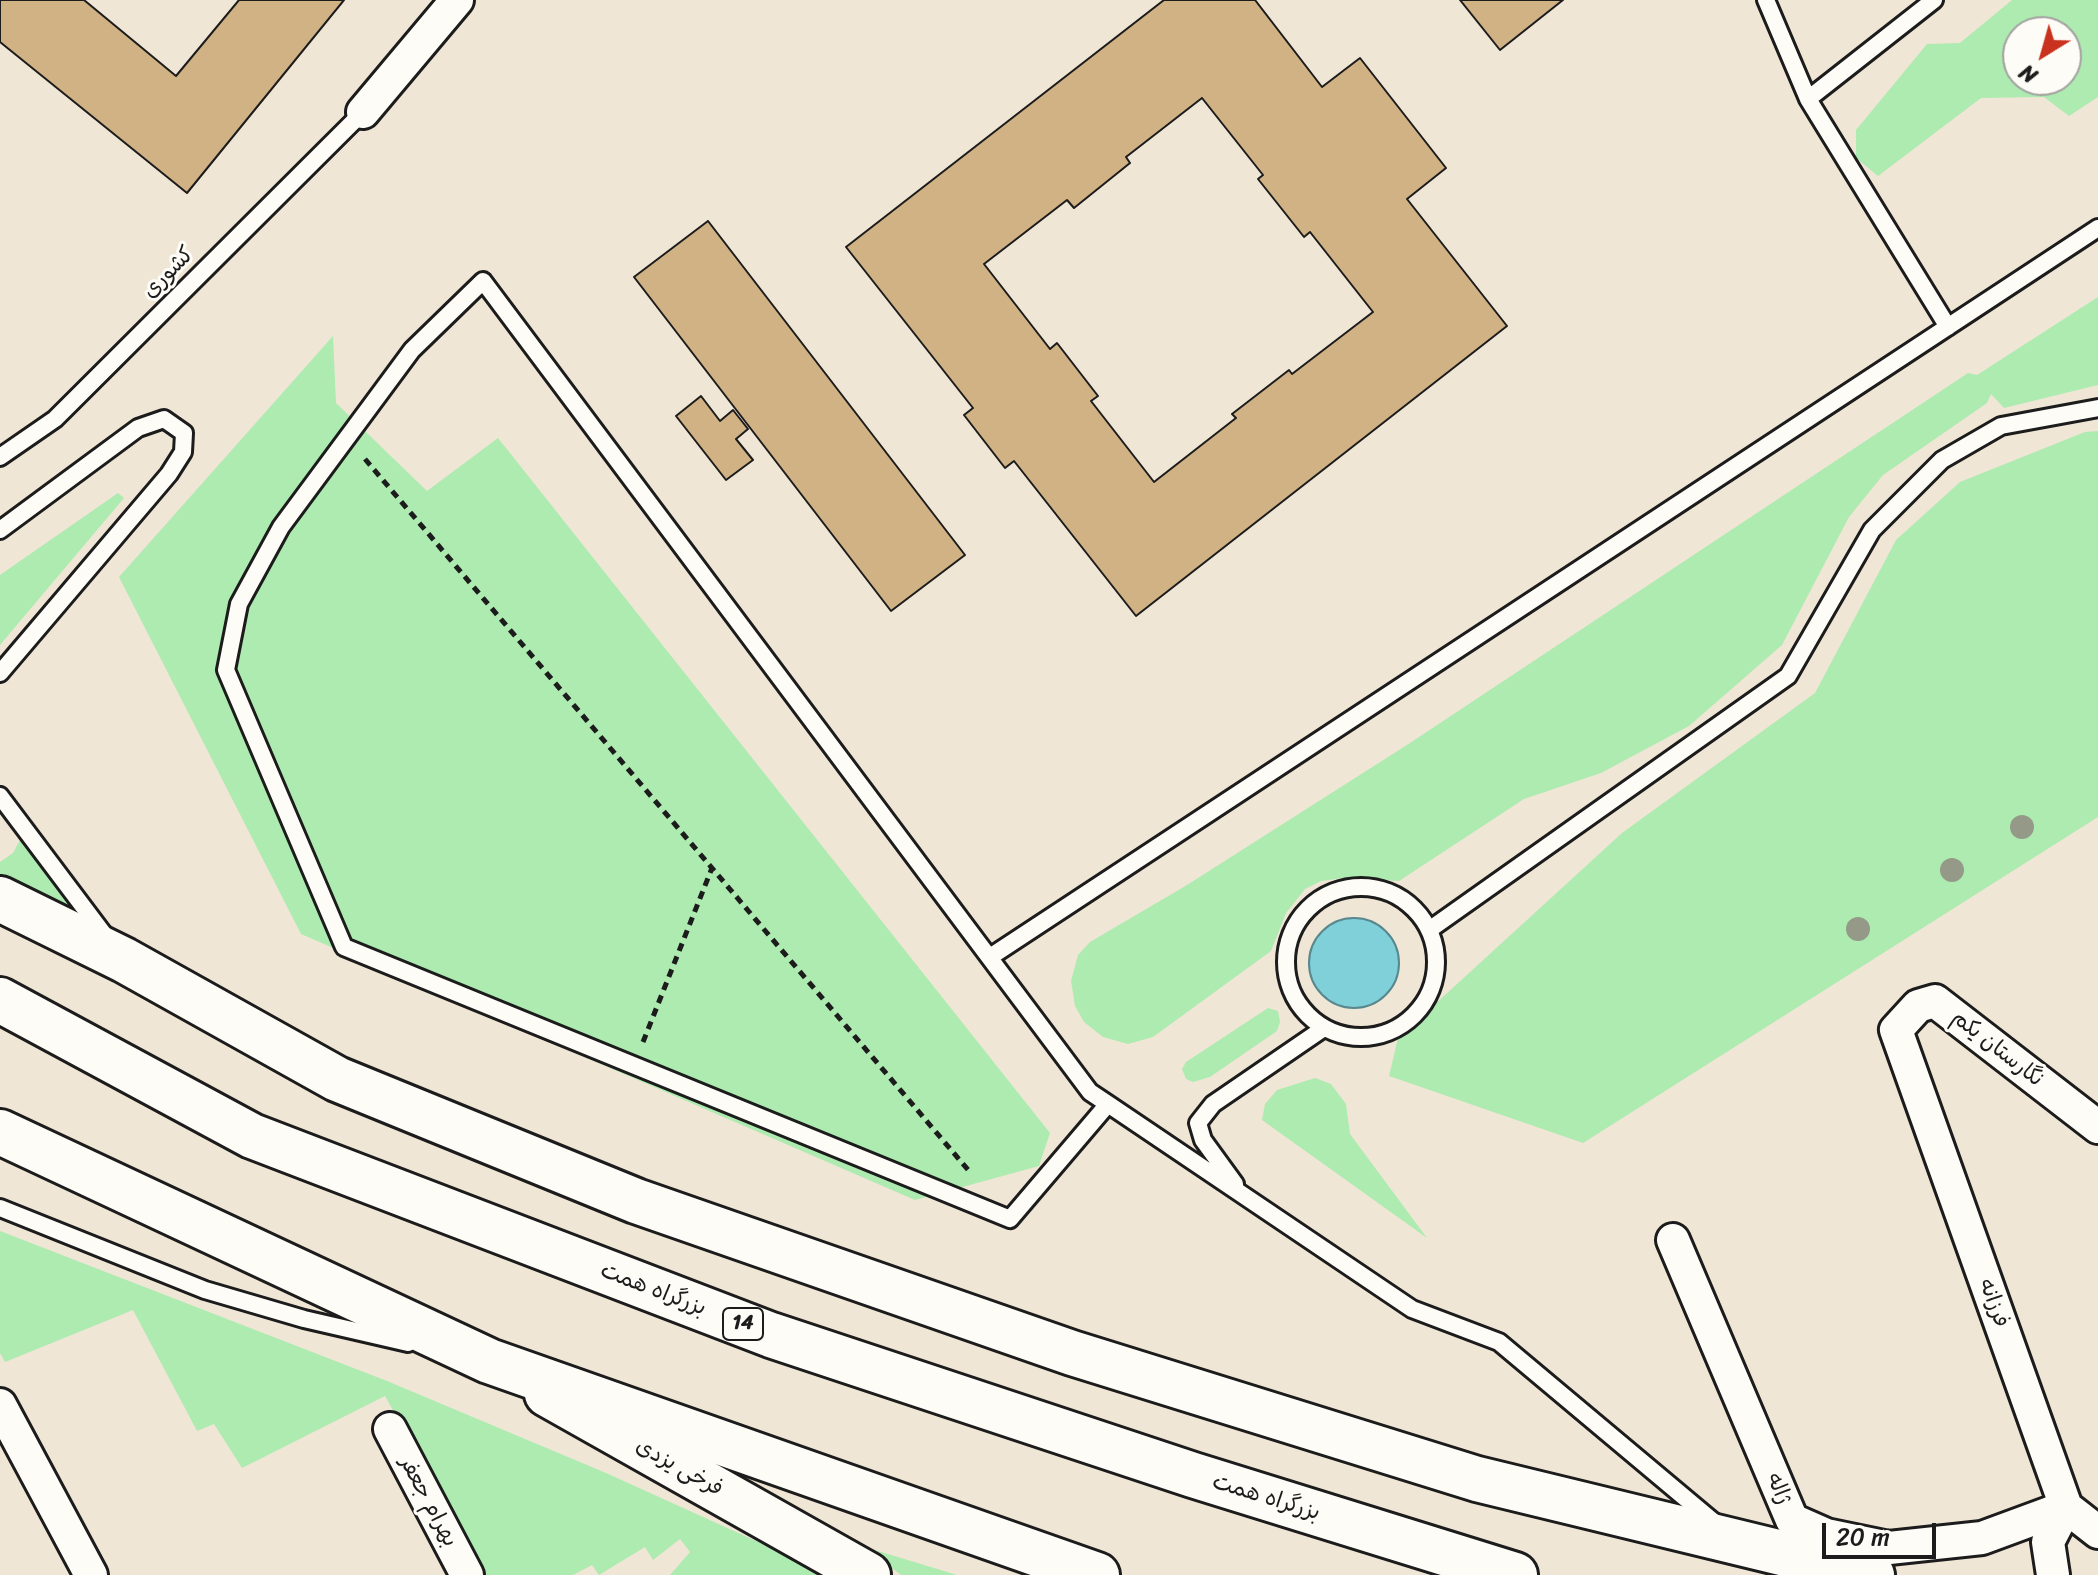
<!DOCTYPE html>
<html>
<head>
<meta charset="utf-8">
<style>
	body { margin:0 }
	#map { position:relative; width:2098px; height:1575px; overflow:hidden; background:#f0e6d5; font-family:Sriracha,sans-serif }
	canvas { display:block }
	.north { position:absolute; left:2002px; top:16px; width:80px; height:80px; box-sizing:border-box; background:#fdfcf7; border:2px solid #a3a29f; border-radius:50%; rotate:217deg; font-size:22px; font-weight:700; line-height:32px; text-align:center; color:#1c1c1c }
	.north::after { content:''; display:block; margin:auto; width:28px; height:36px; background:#c8321e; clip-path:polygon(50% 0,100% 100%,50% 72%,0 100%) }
	.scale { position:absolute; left:1822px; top:1523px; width:114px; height:36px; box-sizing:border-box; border:4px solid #1c1c1c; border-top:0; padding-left:10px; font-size:24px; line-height:28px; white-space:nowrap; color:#1c1c1c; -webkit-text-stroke:6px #fdfcf7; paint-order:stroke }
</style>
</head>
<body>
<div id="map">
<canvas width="2098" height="1575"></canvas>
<div class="north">N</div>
<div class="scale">20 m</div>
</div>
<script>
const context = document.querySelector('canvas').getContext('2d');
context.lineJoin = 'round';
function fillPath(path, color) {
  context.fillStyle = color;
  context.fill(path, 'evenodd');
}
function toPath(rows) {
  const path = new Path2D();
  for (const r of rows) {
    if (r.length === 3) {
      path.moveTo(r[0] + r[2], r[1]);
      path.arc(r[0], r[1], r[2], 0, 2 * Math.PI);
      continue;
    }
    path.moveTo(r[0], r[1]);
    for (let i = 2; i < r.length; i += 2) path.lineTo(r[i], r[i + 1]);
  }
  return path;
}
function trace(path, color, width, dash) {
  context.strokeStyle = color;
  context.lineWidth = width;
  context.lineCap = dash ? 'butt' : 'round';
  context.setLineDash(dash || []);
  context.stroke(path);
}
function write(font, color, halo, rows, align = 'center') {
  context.font = font + ' Sriracha,"Playpen Sans Arabic",sans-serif';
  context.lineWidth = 6;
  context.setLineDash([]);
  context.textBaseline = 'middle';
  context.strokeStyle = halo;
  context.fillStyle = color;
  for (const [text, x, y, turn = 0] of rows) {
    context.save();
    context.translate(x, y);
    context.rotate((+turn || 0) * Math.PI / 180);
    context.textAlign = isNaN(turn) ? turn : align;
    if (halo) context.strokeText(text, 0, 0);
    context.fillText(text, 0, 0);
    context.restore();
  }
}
fillPath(toPath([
	[2012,0,2098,0,2098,97,2069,116,2044,97,1981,98,1878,176,1856,158,1856,130,1927,44,1960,43],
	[2018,32,2066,32,2066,80,2018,80],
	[2098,297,2098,385,2004,408,1991,394,1987,403,1883,475,1849,517,1782,645,1689,726,1601,773,1524,799,1399,881,1343,878,1321,881,1305,889,1286,913,1271,951,1153,1037,1128,1044,1103,1037,1084,1022,1075,1006,1071,981,1078,955,1090,942,1187,885,1410,743,1968,373,1977,375],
	[333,336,336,403,427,491,498,438,1050,1133,1039,1166,915,1200,301,934,119,577],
	[2098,431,2098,817,1583,1143,1389,1076,1398,1038,1622,833,1815,693,1896,540,1960,482,2085,432],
	[118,493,124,498,0,645,0,575],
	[20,840,93,931,0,884,0,862,13,853],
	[1268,1008,1278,1011,1280,1022,1277,1031,1210,1077,1193,1082,1186,1079,1182,1069,1186,1062],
	[1315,1078,1331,1084,1346,1104,1350,1134,1427,1238,1262,1120,1265,1104,1277,1090],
	[0,1231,387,1381,606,1473,831,1575,670,1575,690,1552,680,1539,653,1560,645,1547,599,1575,592,1565,573,1575,485,1575,385,1396,242,1468,214,1424,197,1431,133,1310,5,1362,0,1353],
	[865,1547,957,1575,901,1575]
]), '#adebb1');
const water = toPath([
	[1354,963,45]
]);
fillPath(water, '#80d0da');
trace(water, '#58888e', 2);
const building = toPath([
	[0,0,84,0,176,76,239,0,344,0,187,193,0,42,0,0],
	[1164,0,1255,0,1322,87,1360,58,1446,168,1407,199,1507,326,1136,616,1014,461,1005,468,964,415,973,408,846,247,1164,0],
	[1202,98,1263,175,1258,179,1304,237,1310,232,1373,312,1292,374,1289,370,1232,414,1236,418,1154,482,1091,401,1098,396,1057,343,1050,349,984,264,1067,200,1074,208,1130,163,1126,157,1202,98],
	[1460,0,1563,0,1500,50,1460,0],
	[708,221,965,555,891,611,634,277,708,221],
	[701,396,720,421,733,410,748,429,736,439,753,460,726,480,676,416,701,396]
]);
fillPath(building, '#d1b285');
trace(building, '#1c1c1c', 2);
const service = toPath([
	[1766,0,1808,99,1948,327],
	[1808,99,1934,0],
	[0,457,55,419,363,112],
	[0,530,138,428,164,419,184,433,183,452,169,474,0,673],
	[0,796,106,937],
	[1361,962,75],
	[1429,930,1788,676,1872,530,1942,460,2001,426,2098,408],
	[990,957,2098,228],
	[1108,1104,1010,1219,344,947,226,670,239,604,281,527,412,350,483,281,1090,1092,1108,1104,1412,1309,1499,1342,1715,1523],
	[1235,1184,1203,1140,1198,1123,1213,1104,1324,1028],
	[0,1208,205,1290,304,1319,408,1343]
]);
const minor = toPath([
	[363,112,457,0],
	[1673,1240,1792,1520,1826,1535,1889,1548,1982,1538,2066,1507,2098,1532],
	[0,1405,91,1575],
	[390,1429,467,1575],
	[2053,1575,2048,1542,2066,1507,1896,1030,1918,1006,1935,1001,2098,1127]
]);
const secondary = toPath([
	[0,899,124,960,337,1079,636,1201,1072,1353,1477,1479,1872,1575],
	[547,1394,868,1575]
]);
const trunk = toPath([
	[0,1000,252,1136,771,1335,1193,1475,1515,1575],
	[0,1132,489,1361,1097,1575]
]);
trace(service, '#1c1c1c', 22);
trace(minor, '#1c1c1c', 38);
trace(secondary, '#1c1c1c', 50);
trace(trunk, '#1c1c1c', 50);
trace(toPath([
	[365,459,969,1171],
	[643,1042,712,868]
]), '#1c1c1c', 5, [8, 6]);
trace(service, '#fdfcf7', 16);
trace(minor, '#fdfcf7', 32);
trace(secondary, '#fdfcf7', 44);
trace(trunk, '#fdfcf7', 44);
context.fillStyle = '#949988';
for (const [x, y] of [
	[2022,827],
	[1952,870],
	[1858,929]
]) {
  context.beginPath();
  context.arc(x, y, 12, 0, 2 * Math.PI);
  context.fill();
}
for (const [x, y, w] of [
	[743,1324,40]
]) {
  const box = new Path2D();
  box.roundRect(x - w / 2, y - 16, w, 32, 6);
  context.fillStyle = '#fdfcf7';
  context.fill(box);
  trace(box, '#1c1c1c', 2);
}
write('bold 20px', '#1c1c1c', null, [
	["14",743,1324]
]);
write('22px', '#1c1c1c', '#fdfcf7', [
	["کشوری",169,273,-45],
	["نگارستان یکم",1997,1049,38],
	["بزرگراه همت",653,1290,21],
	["فرزانه",1993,1303,70],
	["فرخی یزدی",679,1468,29],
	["ژاله",1778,1489,67],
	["بزرگراه همت",1266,1498,17],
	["بهرام جعفر",428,1502,62]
]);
</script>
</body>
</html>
